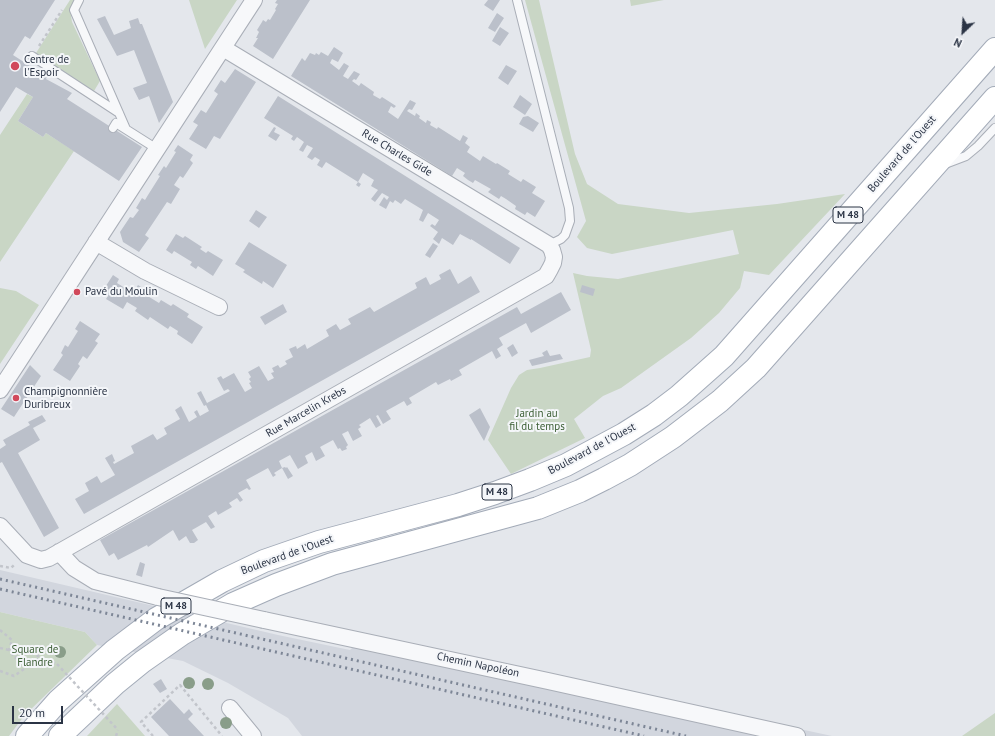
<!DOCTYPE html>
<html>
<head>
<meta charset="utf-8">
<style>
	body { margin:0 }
	#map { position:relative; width:995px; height:736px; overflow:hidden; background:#e4e7ec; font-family:"PT Sans",sans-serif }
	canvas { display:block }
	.north { position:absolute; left:943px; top:12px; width:40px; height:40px; -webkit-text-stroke:3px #f4f6f9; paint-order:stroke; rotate:205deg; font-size:11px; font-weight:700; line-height:16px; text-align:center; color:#2b3445 }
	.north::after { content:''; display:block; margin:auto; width:14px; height:18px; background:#2b3445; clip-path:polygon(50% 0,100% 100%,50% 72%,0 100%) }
	.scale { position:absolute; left:12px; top:706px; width:51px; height:18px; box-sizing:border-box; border:2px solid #2b3445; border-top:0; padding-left:5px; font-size:12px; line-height:14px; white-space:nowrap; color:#2b3445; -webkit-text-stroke:3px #f4f6f9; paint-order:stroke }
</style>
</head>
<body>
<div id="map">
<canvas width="995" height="736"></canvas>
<div class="north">N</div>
<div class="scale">20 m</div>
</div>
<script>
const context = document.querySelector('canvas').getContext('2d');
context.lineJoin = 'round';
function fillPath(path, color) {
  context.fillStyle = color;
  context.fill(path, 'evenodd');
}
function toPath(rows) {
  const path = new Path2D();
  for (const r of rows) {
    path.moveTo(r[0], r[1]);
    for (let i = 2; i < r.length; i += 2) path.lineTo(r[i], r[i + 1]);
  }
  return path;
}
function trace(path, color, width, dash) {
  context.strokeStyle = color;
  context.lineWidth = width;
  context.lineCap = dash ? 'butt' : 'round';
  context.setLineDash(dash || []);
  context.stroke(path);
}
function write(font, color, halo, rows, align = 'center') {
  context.font = font + ' "PT Sans",sans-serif';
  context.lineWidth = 4;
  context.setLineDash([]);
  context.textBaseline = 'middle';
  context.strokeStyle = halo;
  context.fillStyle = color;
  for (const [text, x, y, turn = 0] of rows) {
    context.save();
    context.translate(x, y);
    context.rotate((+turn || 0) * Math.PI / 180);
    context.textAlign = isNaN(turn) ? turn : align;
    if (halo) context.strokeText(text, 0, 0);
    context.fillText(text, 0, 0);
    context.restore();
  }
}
fillPath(toPath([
	[0,570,278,635,350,650,365,635,832,736,302,736,288,718,228,683,183,661,97,645,85,632,0,612]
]), '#d2d6de');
fillPath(toPath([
	[70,0,75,0,70,9,72,22,100,81,94,91,36,53],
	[189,0,237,0,205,49],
	[525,0,539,0,575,154,587,184,618,204,689,213,777,204,845,194,769,275,744,271,740,288,719,313,691,338,621,388,603,396,574,419,585,438,511,474,488,440,511,388,519,375,527,370,540,368,590,357,591,350,573,273,587,276,618,279,739,254,733,230,612,254,587,248,577,237,586,221],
	[630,0,664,0,631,6],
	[27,94,33,97,18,121,43,137,46,133,74,151,0,262,0,135],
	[0,288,16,291,39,305,0,364],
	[0,612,85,632,97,645,24,716,9,736,0,736],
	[117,704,145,736,87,736],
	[995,713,995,736,962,736]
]), '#c9d6c5');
fillPath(toPath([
	[0,0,55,0,30,39,25,36,13,55,47,77,46,79,72,93,67,99,142,147,119,181,46,133,43,137,18,121,33,97,16,87,0,112],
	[277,0,310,0,273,59,253,46,258,38,256,38,259,32,257,30,262,22,263,20,266,22,268,19,270,20,276,10,275,9,278,4,275,3],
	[488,0,500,0,493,11,484,5],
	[497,13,504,18,495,32,488,28],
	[105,16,114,35,131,28,129,21,138,18,140,24,142,24,173,102,159,123,149,96,139,100,133,88,147,83,134,50,117,56,97,19],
	[500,27,509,33,500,46,492,41],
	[334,47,343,53,338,62,332,59,330,63,339,70,344,63,349,66,343,76,348,79,354,71,360,74,356,80,354,79,352,81,359,86,361,83,374,92,373,95,380,99,382,97,396,106,394,108,391,106,388,112,398,119,410,100,416,103,412,110,409,109,407,111,415,116,416,113,420,116,419,118,426,123,427,120,431,122,430,125,437,129,438,127,460,141,463,135,468,138,465,143,470,147,467,152,480,161,483,156,496,164,497,163,510,171,508,174,521,182,523,179,536,187,532,193,545,201,535,217,527,212,525,215,515,209,516,206,506,199,501,196,499,199,488,192,491,189,475,180,473,183,468,180,463,176,465,173,457,168,452,176,291,76,302,58,305,61,310,53,315,55,316,53,319,55,321,52,328,56],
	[506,65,517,71,508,85,498,78],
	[235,69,256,82,220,139,214,136,206,149,189,139,198,125,193,122,201,110,206,113,218,94,214,91,221,80,225,83],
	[520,95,532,104,525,115,513,107],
	[278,96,520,248,510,264,471,239,471,240,460,234,453,245,442,238,439,244,433,239,438,232,430,226,432,224,435,226,439,220,428,213,423,222,419,220,423,210,405,199,401,204,395,200,393,203,390,201,386,209,379,205,384,197,387,200,389,197,382,193,375,202,371,199,378,190,371,186,374,180,363,173,358,182,361,184,359,187,356,185,358,182,326,162,322,168,317,165,320,160,315,157,312,160,307,157,313,148,307,145,303,152,299,150,304,142,297,137,294,141,291,139,293,136,264,118],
	[528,116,539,123,533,132,519,124,523,117],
	[274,127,276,128,274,132,280,135,276,141,268,136],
	[178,145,193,155,190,160,193,163,183,178,180,176,174,185,180,189,171,204,167,202,145,235,149,238,139,252,123,242,120,232,130,217,133,218,139,210,136,208,142,198,145,200,148,195,160,176,158,175,164,166,166,168,176,152,174,151],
	[256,210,267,217,259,228,249,221],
	[176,234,183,238,185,236,202,247,200,249,206,253,208,251,223,260,213,276,198,266,196,269,190,265,192,262,174,251,172,254,166,250],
	[249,242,287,265,273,288,263,281,262,284,243,272,245,270,235,264],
	[433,243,438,246,430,258,425,255],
	[450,269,458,284,471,276,480,292,84,514,75,499,89,491,85,483,97,476,101,483,115,475,105,458,112,454,115,461,113,462,114,464,134,453,131,446,153,434,157,440,167,434,164,428,180,419,175,410,181,406,189,422,197,417,194,412,197,410,200,416,209,411,206,405,204,406,197,393,201,391,207,403,230,391,228,389,224,391,217,378,221,376,223,379,234,373,245,392,252,388,249,383,251,382,249,379,251,377,248,372,259,366,268,381,274,378,271,373,274,372,272,368,278,365,280,368,287,364,285,361,293,357,289,349,296,346,297,349,305,344,307,349,329,336,326,330,336,324,340,330,351,324,348,319,370,307,374,312,417,288,415,283,426,277,430,285,441,279,439,275],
	[113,275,119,279,117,283,133,293,138,285,147,291,146,295,159,303,161,300,171,306,173,304,189,314,187,317,203,327,192,344,177,334,178,331,170,326,168,329,150,317,148,320,135,311,137,308,127,302,123,309,106,299,108,296,102,292],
	[582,285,595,289,593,296,580,292],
	[561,292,571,310,531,333,526,323,499,338,503,345,497,349,501,356,496,359,492,351,459,370,462,375,451,381,450,379,438,385,436,382,409,398,412,403,407,406,404,401,386,411,391,419,383,424,378,415,376,416,381,425,376,428,370,418,359,425,361,427,358,429,362,436,353,441,348,431,342,434,348,445,346,447,347,449,342,451,340,448,338,449,333,440,320,447,325,456,316,461,312,452,305,456,308,463,298,469,290,455,279,461,282,468,274,473,276,475,273,477,268,468,246,480,251,489,249,490,247,488,238,493,243,500,240,502,237,498,229,503,232,507,218,515,216,511,208,516,215,527,211,529,206,522,192,530,198,540,194,543,190,543,186,536,179,541,173,530,148,547,147,545,118,560,114,553,109,556,100,540,517,307,521,314],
	[283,304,287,312,265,325,260,317],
	[80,321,100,334,95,341,98,343,87,359,83,356,78,364,80,366,70,381,53,370,63,355,61,353,65,345,68,347,78,331,75,329],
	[513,344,518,353,512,357,507,348],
	[547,350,550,356,560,354,563,359,532,366,529,360,544,356,542,353],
	[30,365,41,376,14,417,1,409],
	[480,408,490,427,484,441,469,415],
	[42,415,46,421,33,428,40,440,18,453,59,528,44,537,2,462,0,463,0,449,6,445,3,440,30,425,28,422],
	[285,467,286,468,287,467,293,476,288,479,282,468],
	[140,562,145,564,142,577,136,575],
	[161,679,167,689,160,693,153,684],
	[170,699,184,714,189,709,191,712,193,714,188,719,204,736,169,736,151,717]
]), '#bbc0ca');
const service = toPath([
	[79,0,74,10,126,129],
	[517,0,569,208,570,221,565,235,561,239,549,245],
	[32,56,119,113],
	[113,128,116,123,157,149],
	[945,164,966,156,978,146,995,128]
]);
const minor = toPath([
	[96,242,145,271,219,307],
	[0,390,254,0],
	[0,526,27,555,41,560,49,558,539,280,546,276,550,269,553,263,554,257,552,250,549,245,223,48],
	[59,552,74,568,95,581,158,597],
	[264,620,548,681,797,736],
	[230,708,253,736]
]);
const primary = toPath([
	[27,736,58,701,115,650,156,619,222,581,264,561,319,542,458,505,495,493,530,480,566,465,624,434,654,415,679,396,724,356,995,49],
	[60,736,115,684,142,662,182,634,233,604,276,585,332,564,538,508,580,491,604,479,630,465,673,437,720,401,756,368,995,98]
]);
trace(service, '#a9aeb7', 10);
trace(minor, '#a9aeb7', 18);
trace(primary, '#a3abb8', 24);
trace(toPath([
	[39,46,62,10],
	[0,566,11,568,14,565],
	[0,630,12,640,9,650,15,658,24,652,28,652,41,657],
	[0,648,9,650],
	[0,671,14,676,41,657,57,664],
	[116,736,118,730],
	[153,736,141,722,180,685,222,736]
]), '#c2c5cb', 2.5, [3, 3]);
trace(service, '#f7f8fa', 8);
trace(minor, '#f7f8fa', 16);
trace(primary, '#fff', 22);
trace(toPath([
	[0,579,686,736],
	[0,589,644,736]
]), '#7d8696', 3, [2, 4]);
const minorBridge = toPath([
	[158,597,264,620]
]);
trace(minorBridge, '#a9aeb7', 18, []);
trace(toPath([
	[57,664,118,730]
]), '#c2c5cb', 2.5, [3, 3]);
trace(minorBridge, '#f7f8fa', 16);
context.fillStyle = '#899d89';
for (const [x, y] of [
	[60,652],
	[189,683],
	[208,684],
	[226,723]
]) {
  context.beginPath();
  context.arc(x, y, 6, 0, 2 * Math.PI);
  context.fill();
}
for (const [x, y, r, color] of [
	[15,66,5,"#d1495b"],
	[77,292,4,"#d1495b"],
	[16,398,4,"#d1495b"]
]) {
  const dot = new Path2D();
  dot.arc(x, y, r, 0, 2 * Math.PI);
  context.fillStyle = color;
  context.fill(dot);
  trace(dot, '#f4f6f9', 1.5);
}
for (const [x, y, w] of [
	[848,215,30],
	[497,492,30],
	[176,606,30]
]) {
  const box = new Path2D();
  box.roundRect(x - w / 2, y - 8, w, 16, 3);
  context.fillStyle = '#f4f6f9';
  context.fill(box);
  trace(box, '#2b3445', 1);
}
write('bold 10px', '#2b3445', null, [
	["M 48",848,215],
	["M 48",497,492],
	["M 48",176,606]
]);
write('11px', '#2b3445', '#f4f6f9', [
	["Centre de",24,60],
	["l'Espoir",24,73],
	["Pavé du Moulin",85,292],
	["Champignonnière",24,392],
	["Duribreux",24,405]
], 'left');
write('11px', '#2b3445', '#f4f6f9', [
	["Rue Charles Gide",397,153,31],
	["Boulevard de l'Ouest",902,154,-49],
	["Rue Marcelin Krebs",306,412,-30],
	["Boulevard de l'Ouest",592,449,-28],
	["Boulevard de l'Ouest",287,555,-20],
	["Chemin Napoléon",478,665,12]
]);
write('11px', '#3f6138', '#f4f6f9', [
	["Jardin au",537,414],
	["fil du temps",537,427],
	["Square de",35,650],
	["Flandre",35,663]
]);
</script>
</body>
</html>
